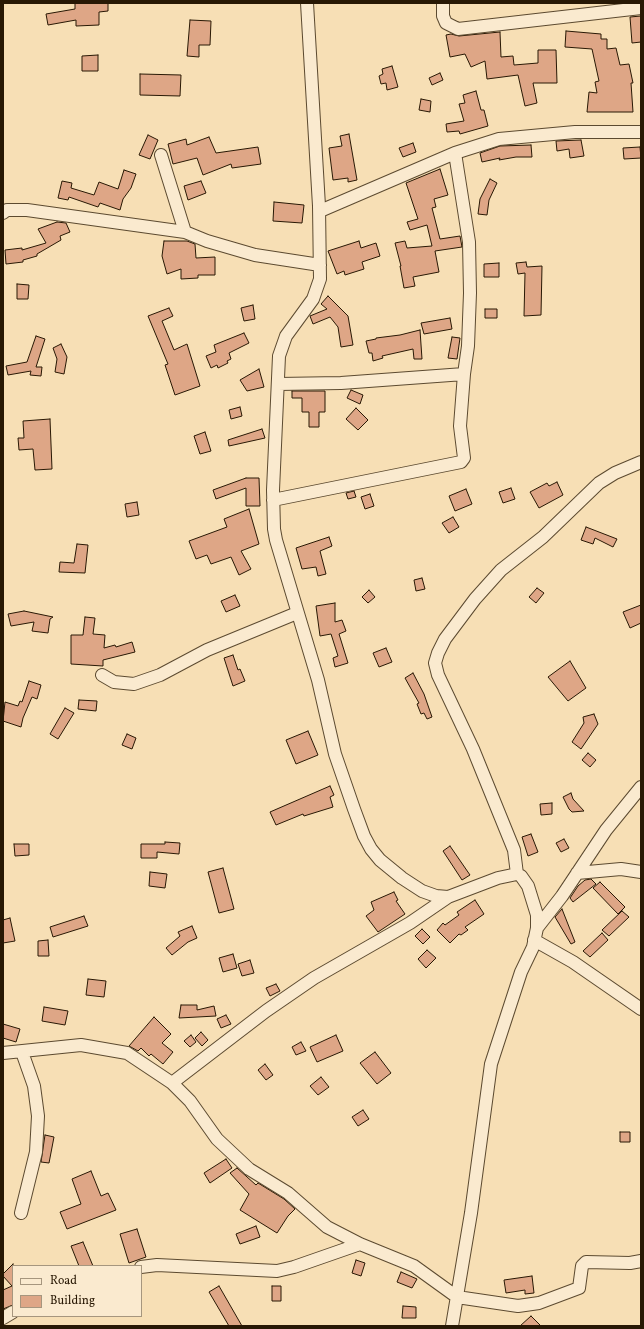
<!DOCTYPE html>
<html>
<head>
<meta charset="utf-8">
<style>
	body { margin:0 }
	#map { position:relative; width:644px; height:1329px; overflow:hidden; background:#f7dfb5; font-family:Vollkorn,serif }
	canvas { display:block }
	.frame { position:absolute; inset:0; border:4px solid #281804; pointer-events:none }
	.legend { position:absolute; left:12px; top:1265px; width:130px; height:52px; box-sizing:border-box; background:#faeacf; border:1px solid #a6967e; margin:0; padding:5px 7px; list-style:none; font-size:12px; color:#281804 }
	.legend li { display:flex; align-items:center; gap:8px; height:20px }
	.legend b { width:20px; border:1px solid #a6967e }
</style>
</head>
<body>
<div id="map">
<canvas width="644" height="1329"></canvas>
<div class="frame"></div>
<ul class="legend">
<li><b style="height:5px;background:#faeacf"></b>Road</li>
<li><b style="height:11px;background:#dea686"></b>Building</li>
</ul>
</div>
<script>
const context = document.querySelector('canvas').getContext('2d');
context.lineJoin = 'round';
function fillPath(path, color) {
  context.fillStyle = color;
  context.fill(path, 'evenodd');
}
function toPath(rows) {
  const path = new Path2D();
  for (const r of rows) {
    path.moveTo(r[0], r[1]);
    for (let i = 2; i < r.length; i += 2) path.lineTo(r[i], r[i + 1]);
  }
  return path;
}
function trace(path, color, width, dash) {
  context.strokeStyle = color;
  context.lineWidth = width;
  context.lineCap = dash ? 'butt' : 'round';
  context.setLineDash(dash || []);
  context.stroke(path);
}
const building = toPath([
	[75,3,108,3,108,11,99,12,99,25,76,26,76,20,48,25,46,14,75,9,75,3],
	[641,16,641,42,632,43,630,17,641,16],
	[190,20,211,21,210,45,199,45,199,57,187,56,190,20],
	[566,31,601,34,601,39,607,39,607,49,616,48,620,65,629,64,633,83,631,83,633,112,587,112,589,92,597,93,595,82,599,81,592,49,565,47,566,31],
	[500,32,501,57,513,56,514,65,538,63,538,50,556,50,557,83,533,83,537,103,525,106,518,75,487,79,485,61,471,67,465,54,450,57,446,35,451,34,459,36,500,32],
	[98,55,98,71,82,71,82,56,98,55],
	[392,66,398,87,387,90,386,83,381,84,379,76,383,74,382,69,392,66],
	[440,73,443,80,432,85,429,78,440,73],
	[140,74,181,75,180,96,140,95,140,74],
	[476,91,481,110,484,110,488,126,460,134,459,131,447,132,446,124,464,121,459,104,465,103,463,95,476,91],
	[421,99,431,101,430,112,419,110,421,99],
	[349,134,357,180,348,182,348,178,333,180,329,148,342,146,340,136,349,134],
	[148,135,158,140,150,159,139,155,148,135],
	[209,137,216,153,258,147,261,164,232,168,231,164,203,175,197,158,173,164,168,144,186,139,187,145,209,137],
	[581,140,584,156,570,158,569,149,557,151,556,141,581,140],
	[413,143,416,152,403,157,399,148,413,143],
	[531,145,532,157,516,157,499,160,500,158,482,162,480,153,500,146,531,145],
	[640,147,641,158,624,159,623,148,640,147],
	[440,169,448,195,434,199,436,207,432,208,440,239,460,236,462,247,435,251,439,272,413,277,415,286,404,288,400,266,401,266,395,243,405,241,407,248,432,246,427,225,410,230,407,222,418,219,406,183,440,169],
	[124,170,136,174,131,188,123,199,120,210,100,203,98,207,69,197,68,200,58,198,62,181,72,183,71,188,94,195,99,182,118,189,124,170],
	[490,179,497,183,489,200,487,215,478,214,480,199,490,179],
	[201,181,206,193,188,200,184,186,201,181],
	[274,202,304,205,302,223,273,221,274,202],
	[57,222,66,223,70,232,60,236,61,240,37,254,37,256,23,260,23,262,6,264,5,250,22,248,22,250,46,243,38,229,57,222],
	[164,241,187,241,195,244,196,258,215,257,215,275,198,275,198,278,181,279,181,269,167,274,162,256,164,241],
	[359,241,361,248,376,243,380,256,362,262,364,269,345,275,344,271,337,274,328,251,359,241],
	[526,262,527,267,542,266,541,315,524,316,525,273,518,274,516,263,526,262],
	[499,263,499,277,484,277,484,264,499,263],
	[17,284,29,285,28,299,17,299,17,284],
	[328,296,348,316,353,345,341,347,338,327,330,317,313,324,310,316,327,309,321,304,328,296],
	[253,305,255,319,244,321,241,308,253,305],
	[169,308,173,316,162,321,174,350,187,344,200,386,175,395,165,365,168,364,148,316,169,308],
	[485,309,497,309,497,318,485,318,485,309],
	[450,318,452,329,424,334,421,323,450,318],
	[420,330,422,359,414,359,413,349,382,356,383,358,373,361,372,353,369,353,366,341,376,339,376,338,400,335,420,330],
	[244,333,249,343,229,353,231,359,227,361,228,363,218,368,217,365,211,368,206,356,216,352,214,345,244,333],
	[36,336,45,339,36,367,42,367,41,376,30,375,31,371,8,375,6,366,27,362,36,336],
	[452,337,460,338,457,359,448,358,452,337],
	[61,344,67,357,64,374,55,372,57,359,53,348,61,344],
	[259,369,264,387,247,391,240,380,259,369],
	[351,390,363,395,360,404,347,398,351,390],
	[292,391,325,391,325,412,319,412,319,427,309,427,309,412,302,412,302,398,292,398,292,391],
	[240,407,242,416,231,419,229,410,240,407],
	[356,408,368,420,358,430,346,419,356,408],
	[50,419,52,469,35,470,33,449,19,450,18,438,24,438,23,421,50,419],
	[262,429,265,438,229,446,228,440,262,429],
	[205,432,211,451,200,454,194,436,205,432],
	[246,478,259,478,260,506,246,506,246,488,216,499,213,490,246,478],
	[557,482,563,495,539,508,530,492,547,483,549,486,557,482],
	[511,488,515,499,503,503,499,492,511,488],
	[466,489,472,504,455,511,449,496,466,489],
	[354,491,356,497,348,499,346,493,354,491],
	[370,494,374,506,365,509,361,497,370,494],
	[137,502,139,515,127,517,125,504,137,502],
	[249,509,259,544,241,551,251,569,239,575,231,557,211,564,207,555,196,559,189,541,227,527,224,519,249,509],
	[453,517,459,527,449,533,442,523,453,517],
	[586,527,617,539,613,547,595,538,593,544,581,540,586,527],
	[329,537,332,546,320,551,326,574,318,576,316,567,302,569,296,548,329,537],
	[77,544,88,545,85,573,59,572,60,562,74,563,77,544],
	[422,578,425,589,416,591,414,580,422,578],
	[537,588,544,593,536,603,529,597,537,588],
	[369,590,375,597,368,603,362,597,369,590],
	[235,595,240,606,226,612,221,601,235,595],
	[335,603,335,622,342,620,346,631,339,634,348,663,335,667,333,658,338,656,331,634,320,636,316,606,335,603],
	[641,605,641,623,630,628,623,612,641,605],
	[24,611,53,617,50,619,48,633,32,631,34,622,11,626,8,614,24,611],
	[85,617,95,618,93,634,105,635,104,648,115,645,116,647,132,642,135,652,103,660,103,666,71,664,71,635,83,635,85,617],
	[386,648,392,662,379,667,373,653,386,648],
	[233,655,238,670,240,669,245,681,233,686,224,658,233,655],
	[570,661,586,688,568,701,548,677,570,661],
	[413,673,424,694,432,717,427,719,424,713,421,714,417,704,419,703,405,678,413,673],
	[29,681,41,685,37,699,32,697,23,718,21,727,3,721,5,702,18,706,20,701,22,702,29,681],
	[79,700,97,701,96,711,78,709,79,700],
	[65,708,74,713,58,739,50,734,65,708],
	[594,714,598,724,581,749,572,742,584,723,583,717,594,714],
	[308,731,318,755,296,764,286,740,308,731],
	[127,734,136,738,132,749,122,745,127,734],
	[588,753,596,760,590,767,582,760,588,753],
	[330,786,334,795,330,797,333,807,304,816,303,814,276,825,270,812,330,786],
	[571,793,573,799,584,811,572,812,569,809,563,797,571,793],
	[552,803,552,814,541,815,540,804,552,803],
	[531,834,538,852,528,856,522,837,531,834],
	[564,839,569,848,561,852,556,843,564,839],
	[165,842,180,843,179,854,157,852,157,858,141,858,141,844,165,844,165,842],
	[14,844,29,844,29,855,15,856,14,844],
	[450,846,470,875,462,880,443,851,450,846],
	[223,868,234,909,219,913,208,872,223,868],
	[150,872,167,874,165,888,149,886,150,872],
	[591,879,596,884,573,902,570,898,578,886,585,880,591,879],
	[600,882,625,907,618,914,593,888,600,882],
	[394,892,398,900,396,901,405,914,378,932,366,916,374,910,371,902,394,892],
	[475,900,484,914,465,927,468,930,461,935,459,934,450,943,437,930,443,923,445,925,459,915,457,912,475,900],
	[562,909,575,942,571,944,555,917,562,909],
	[622,911,629,917,609,936,602,930,622,911],
	[84,916,88,926,53,937,50,927,84,916],
	[10,918,15,941,3,943,3,920,10,918],
	[192,926,197,938,188,942,172,955,166,948,180,936,178,932,192,926],
	[422,929,430,937,423,944,415,936,422,929],
	[602,933,608,940,590,957,583,951,602,933],
	[48,940,49,956,38,956,38,941,48,940],
	[427,950,436,958,426,968,418,959,427,950],
	[233,954,237,968,223,972,219,958,233,954],
	[250,960,254,973,242,976,238,964,250,960],
	[88,979,106,981,104,997,86,995,88,979],
	[276,984,280,991,270,996,266,988,276,984],
	[181,1005,197,1005,197,1010,214,1006,216,1016,179,1018,181,1005],
	[44,1007,68,1011,65,1025,42,1021,44,1007],
	[226,1015,231,1024,221,1028,217,1019,226,1015],
	[154,1017,171,1034,162,1043,173,1052,163,1064,151,1054,149,1056,141,1048,138,1051,129,1046,154,1017],
	[3,1024,20,1029,16,1042,3,1038,3,1024],
	[201,1032,208,1040,202,1046,195,1038,201,1032],
	[191,1035,196,1042,190,1047,184,1041,191,1035],
	[336,1035,343,1051,317,1062,310,1047,336,1035],
	[301,1042,306,1051,296,1055,292,1047,301,1042],
	[375,1052,391,1073,377,1084,360,1063,375,1052],
	[265,1064,273,1075,266,1080,258,1070,265,1064],
	[321,1077,329,1087,318,1095,310,1086,321,1077],
	[363,1110,369,1119,358,1126,352,1117,363,1110],
	[620,1132,630,1132,630,1142,620,1142,620,1132],
	[45,1135,54,1137,49,1163,41,1162,45,1135],
	[226,1159,232,1168,210,1183,204,1173,226,1159],
	[237,1168,256,1185,258,1183,284,1199,295,1209,288,1216,277,1233,240,1210,249,1194,230,1173,237,1168],
	[91,1171,101,1196,108,1193,116,1210,67,1229,60,1212,81,1204,72,1179,91,1171],
	[256,1226,260,1237,240,1244,236,1234,256,1226],
	[137,1229,146,1257,129,1263,120,1234,137,1229],
	[83,1242,93,1266,79,1266,71,1246,83,1242],
	[356,1260,365,1263,361,1276,352,1273,356,1260],
	[13,1264,13,1305,3,1309,3,1290,12,1286,3,1276,3,1274,13,1264],
	[401,1272,417,1279,412,1288,397,1282,401,1272],
	[532,1276,534,1293,525,1294,525,1290,506,1293,504,1280,532,1276],
	[219,1286,242,1326,229,1326,209,1292,219,1286],
	[272,1286,281,1286,281,1301,272,1301,272,1286],
	[403,1306,416,1307,416,1318,402,1318,403,1306],
	[531,1316,541,1326,520,1326,531,1316]
]);
fillPath(building, '#dea686');
trace(building, '#281804', 1);
const minor = toPath([
	[307,3,319,206,320,279,313,299,286,336,279,356,273,490,274,529,276,540,318,680,335,754,354,809,364,836,371,849,380,860,402,878,422,891,436,896,448,897,498,878,517,874,521,876,528,886,537,915,537,928,533,947,521,972,491,1064,471,1213,452,1326],
	[443,3,443,16,446,23,458,29,641,8],
	[161,155,185,232,207,241,255,255,320,265],
	[320,211,455,153,499,139,575,132,641,132],
	[3,213,7,210,27,210,185,232],
	[278,384,341,383,464,374,468,346,470,293,469,242,455,153],
	[273,500,461,462,464,458,460,426,464,374],
	[102,675,114,682,134,684,160,675,207,650,297,613],
	[577,873,621,869,641,872],
	[517,874,514,850,473,749,438,675,435,663,438,653,445,639,475,599,501,570,543,537,599,483,615,473,641,462],
	[537,928,562,896,606,830,641,787],
	[534,940,573,962,641,1009],
	[3,1053,81,1045,127,1053,172,1083,190,1101,217,1139,249,1169,288,1193,327,1227,360,1244,414,1266,457,1297,518,1306,539,1303,579,1288,582,1266,586,1262,630,1263,641,1261],
	[172,1083,266,1011,314,978,410,923,448,897],
	[21,1213,36,1152,38,1116,34,1086,22,1052],
	[141,1267,157,1265,277,1271,294,1267,360,1244],
	[3,1318,13,1312]
]);
trace(minor, '#5c4a30', 14);
trace(minor, '#faeacf', 12);
</script>
</body>
</html>
